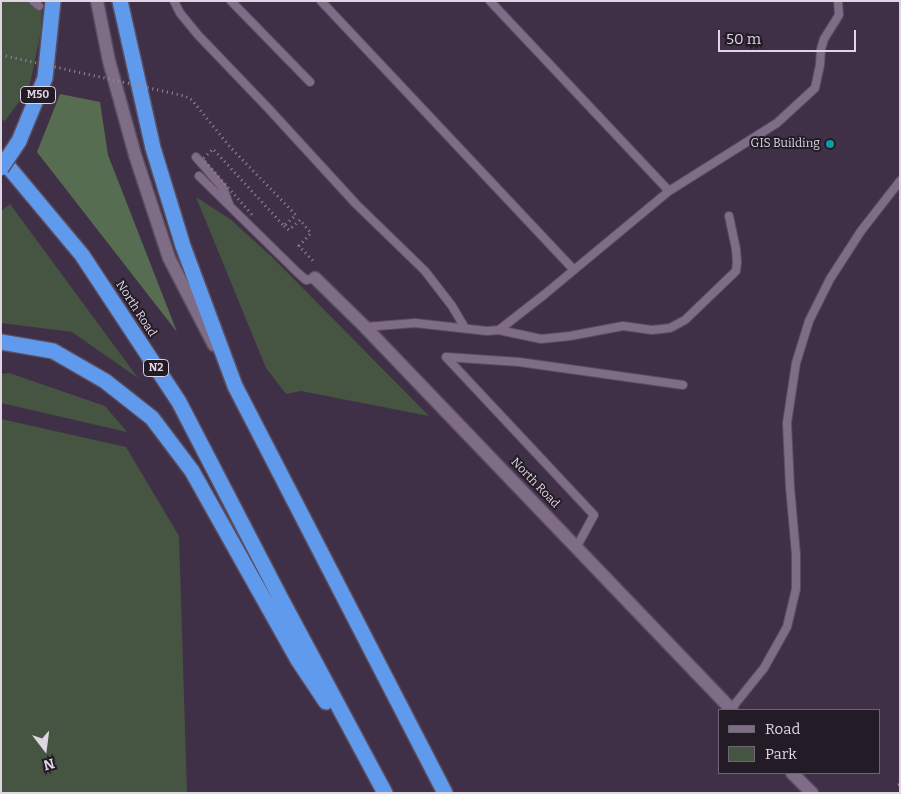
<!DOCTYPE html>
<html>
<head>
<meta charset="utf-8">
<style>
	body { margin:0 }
	#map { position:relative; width:901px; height:794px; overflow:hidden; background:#403047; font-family:Bitter,serif }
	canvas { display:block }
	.frame { position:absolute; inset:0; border:2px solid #dfd5e3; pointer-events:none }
	.legend { position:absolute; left:718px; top:709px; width:162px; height:65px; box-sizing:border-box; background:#231c26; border:1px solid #6e6672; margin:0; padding:6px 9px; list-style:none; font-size:15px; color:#dfd5e3 }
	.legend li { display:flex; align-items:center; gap:10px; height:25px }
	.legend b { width:25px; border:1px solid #6e6672 }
	.north { position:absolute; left:20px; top:724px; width:50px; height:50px; -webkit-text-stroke:4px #231c26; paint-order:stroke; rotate:165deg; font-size:14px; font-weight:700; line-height:20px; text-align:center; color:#dfd5e3 }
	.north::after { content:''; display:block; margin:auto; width:18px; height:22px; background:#dfd5e3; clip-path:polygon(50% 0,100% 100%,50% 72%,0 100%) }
	.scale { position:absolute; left:718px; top:30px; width:138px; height:22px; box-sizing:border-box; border:2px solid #dfd5e3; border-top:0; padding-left:6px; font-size:15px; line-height:18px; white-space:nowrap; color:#dfd5e3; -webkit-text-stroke:4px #231c26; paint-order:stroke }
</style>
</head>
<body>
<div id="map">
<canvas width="901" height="794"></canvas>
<div class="frame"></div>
<ul class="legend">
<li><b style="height:6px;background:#7f6c87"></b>Road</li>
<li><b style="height:14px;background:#465542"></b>Park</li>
</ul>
<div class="north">N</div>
<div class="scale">50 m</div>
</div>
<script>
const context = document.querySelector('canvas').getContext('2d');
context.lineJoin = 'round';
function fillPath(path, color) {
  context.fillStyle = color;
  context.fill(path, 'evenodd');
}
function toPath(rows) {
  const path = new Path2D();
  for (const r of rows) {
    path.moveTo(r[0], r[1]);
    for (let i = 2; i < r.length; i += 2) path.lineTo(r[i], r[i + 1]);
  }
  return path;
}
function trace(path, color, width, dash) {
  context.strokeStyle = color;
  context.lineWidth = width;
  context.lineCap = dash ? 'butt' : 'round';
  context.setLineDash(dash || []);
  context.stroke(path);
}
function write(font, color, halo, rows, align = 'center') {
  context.font = font + ' Bitter,serif';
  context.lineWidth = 4;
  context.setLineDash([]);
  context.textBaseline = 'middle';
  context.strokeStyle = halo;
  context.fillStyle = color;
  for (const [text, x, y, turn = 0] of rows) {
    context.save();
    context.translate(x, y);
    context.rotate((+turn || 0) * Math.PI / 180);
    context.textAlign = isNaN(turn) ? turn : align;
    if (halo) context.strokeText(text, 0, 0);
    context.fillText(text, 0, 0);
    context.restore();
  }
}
fillPath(toPath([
	[1,1,42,1,41,32,29,88,5,121,1,119],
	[196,197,230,219,272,257,429,416,301,391,286,394,266,368],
	[10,204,138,378,72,332,1,323,1,211],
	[9,373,105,406,127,432,1,403,1,374],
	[1,419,126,447,179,536,187,793,1,793]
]), '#465542');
fillPath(toPath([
	[60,94,100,102,108,155,177,332,37,152]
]), '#576d51');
const lane = toPath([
	[33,1,39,6],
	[174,1,180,13,198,35,268,108,356,204,425,271,452,306,465,328],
	[231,1,310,82],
	[321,1,574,270],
	[490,1,669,191],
	[196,157,223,188,229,204],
	[199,176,298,273,306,280,315,278],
	[365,327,415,323,487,331,499,330,545,294,669,191,777,123,815,88,820,65,821,49,824,39,839,15,838,1],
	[499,330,541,339,570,336,623,326,652,330,670,328,685,320,736,271,737,262,736,249,729,216],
	[576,548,594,515,446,357,519,362,683,385],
	[731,709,764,668,787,627,796,589,796,554,790,487,787,423,796,363,809,321,830,279,861,231,900,181]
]);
const street = toPath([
	[315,278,365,327,732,710],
	[792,773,812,793]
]);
const secondary = toPath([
	[97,1,109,61,135,155,169,258,214,345]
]);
const highway = toPath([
	[120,1,153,148,183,246,235,386,445,793],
	[19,141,45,78,53,1],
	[1,158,82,255,179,402,280,597,385,793],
	[1,342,53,351,105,381,152,418,192,471,298,660,326,702]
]);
trace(lane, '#5b4d60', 10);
trace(street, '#5b4d60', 15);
trace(secondary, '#5b4d60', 15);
trace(highway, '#5b4d60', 18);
trace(toPath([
	[284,226,289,230,300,220,311,233,299,246,315,263],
	[898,785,900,784]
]), '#978a9c', 3, [1, 4]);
trace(lane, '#7f6c87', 8);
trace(street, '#7f6c87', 12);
trace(secondary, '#7f6c87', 12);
trace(highway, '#609aec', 15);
const highwayBridge = toPath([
	[1,168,19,141]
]);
trace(highwayBridge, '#5b4d60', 18, []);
trace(toPath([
	[1,55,185,96,192,100,230,147,296,215,284,226,213,149,203,159,254,217]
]), '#978a9c', 3, [1, 4]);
trace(highwayBridge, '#609aec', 15);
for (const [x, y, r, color] of [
	[830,144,5,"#0f9aa8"]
]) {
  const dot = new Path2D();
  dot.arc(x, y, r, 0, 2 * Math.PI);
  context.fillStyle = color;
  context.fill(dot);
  trace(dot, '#231c26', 2);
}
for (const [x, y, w] of [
	[38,95,35],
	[156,368,25]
]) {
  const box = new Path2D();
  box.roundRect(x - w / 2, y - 8.5, w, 17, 4);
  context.fillStyle = '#231c26';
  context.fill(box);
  trace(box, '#dfd5e3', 1);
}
write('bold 11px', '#dfd5e3', null, [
	["M50",38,95],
	["N2",156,368]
]);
write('12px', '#dfd5e3', '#231c26', [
	["GIS Building",820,144]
], 'right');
write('12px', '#dfd5e3', '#231c26', [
	["North Road",136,309,57],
	["North Road",535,483,46]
]);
</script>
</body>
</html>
